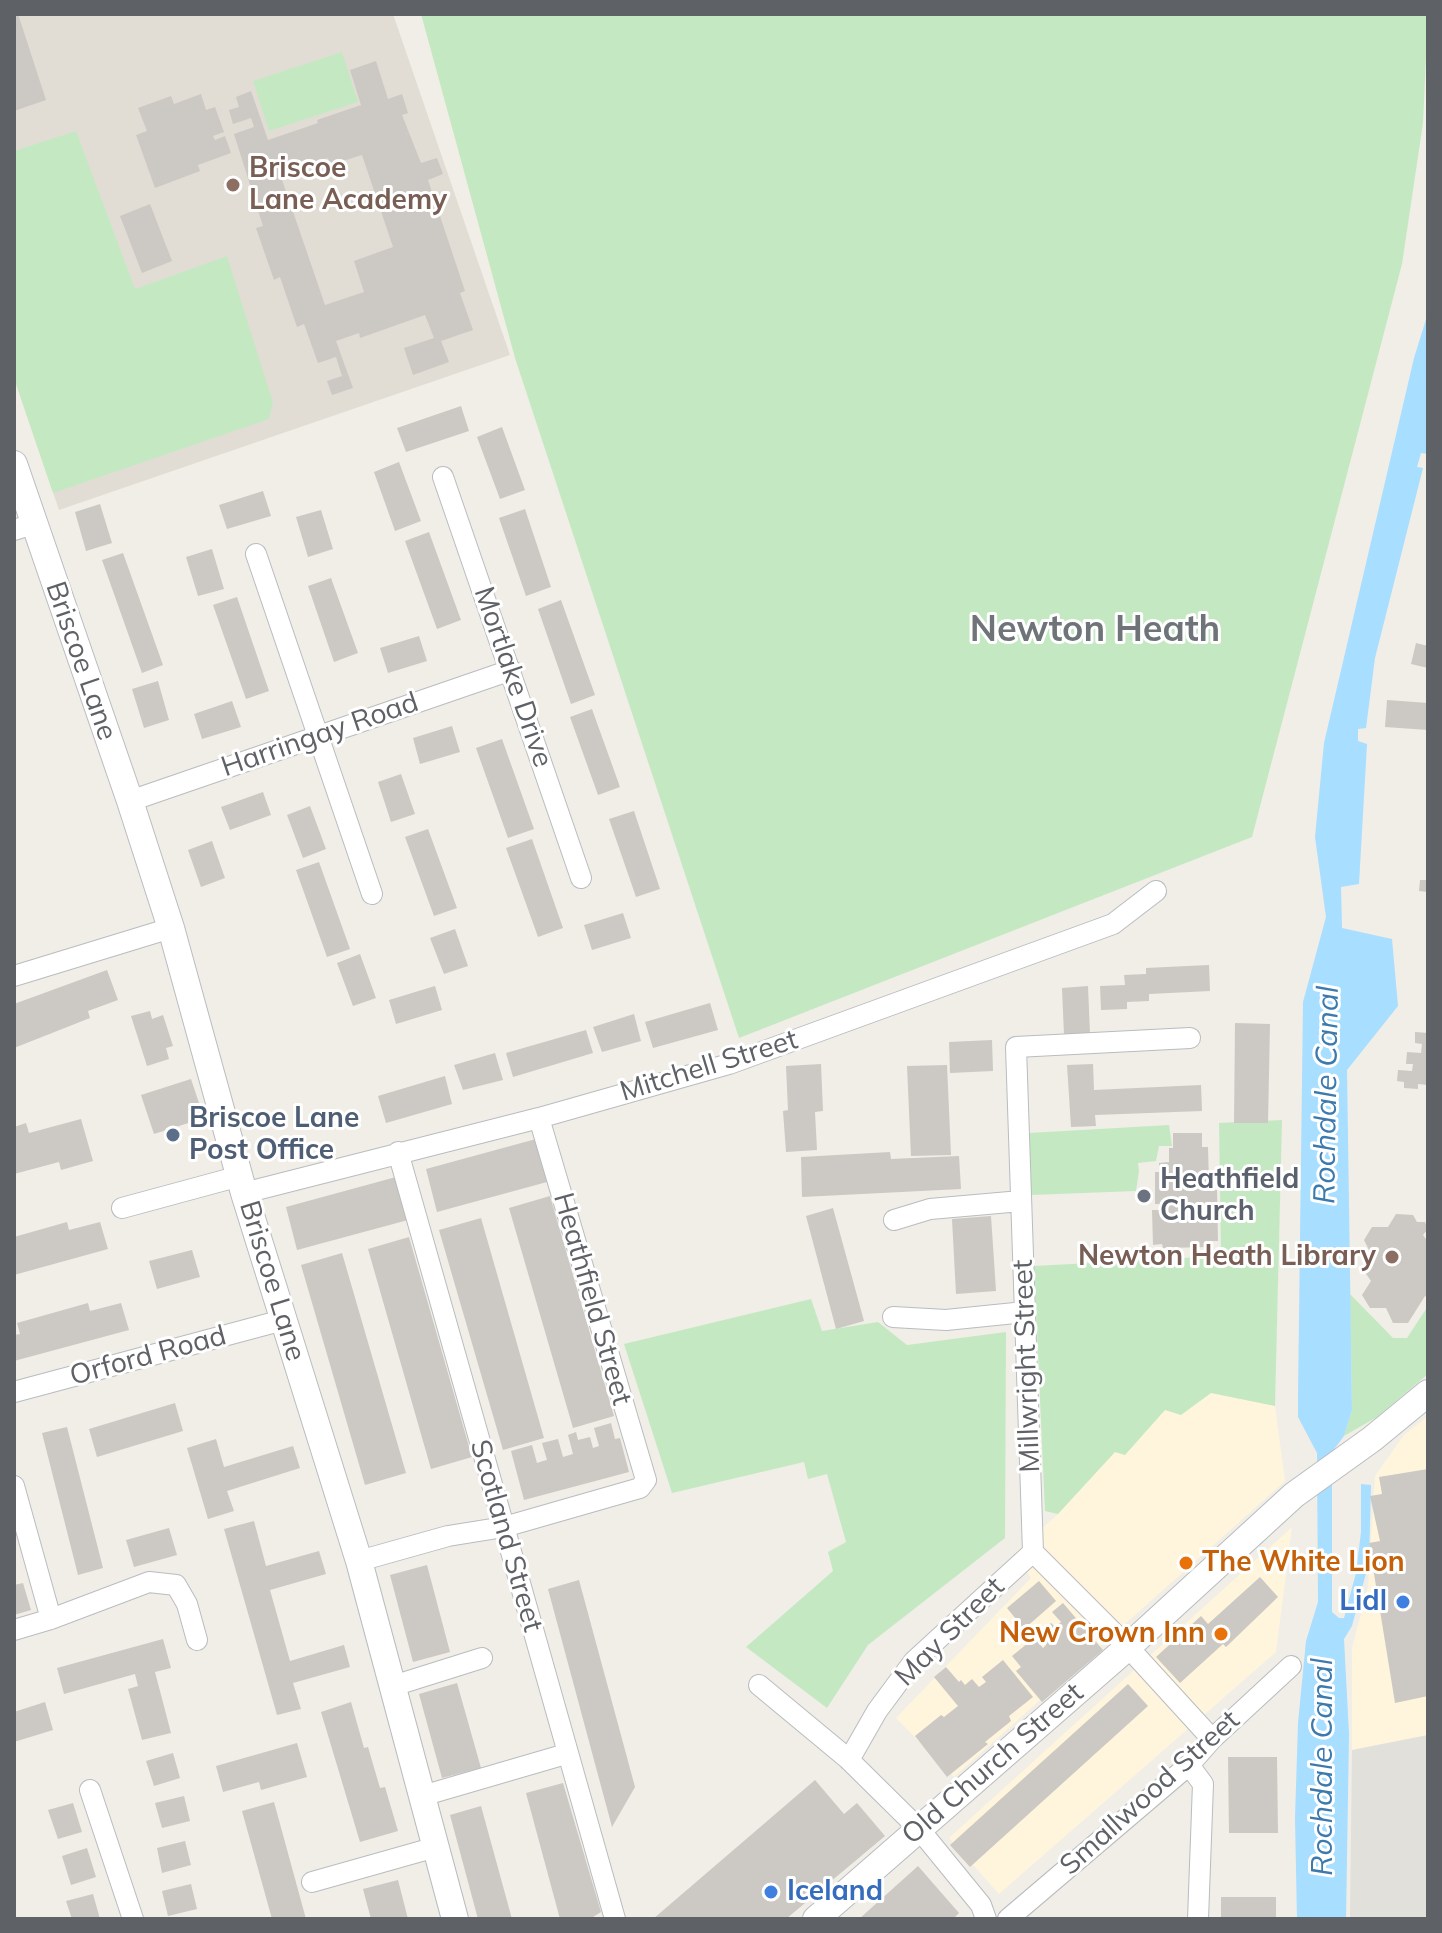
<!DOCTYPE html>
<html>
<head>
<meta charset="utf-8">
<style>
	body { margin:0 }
	#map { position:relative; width:1442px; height:1933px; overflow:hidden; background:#f0eee6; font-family:Mulish,sans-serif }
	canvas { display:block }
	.frame { position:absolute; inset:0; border:16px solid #5e6267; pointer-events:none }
</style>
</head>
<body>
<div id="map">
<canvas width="1442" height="1933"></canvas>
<div class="frame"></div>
</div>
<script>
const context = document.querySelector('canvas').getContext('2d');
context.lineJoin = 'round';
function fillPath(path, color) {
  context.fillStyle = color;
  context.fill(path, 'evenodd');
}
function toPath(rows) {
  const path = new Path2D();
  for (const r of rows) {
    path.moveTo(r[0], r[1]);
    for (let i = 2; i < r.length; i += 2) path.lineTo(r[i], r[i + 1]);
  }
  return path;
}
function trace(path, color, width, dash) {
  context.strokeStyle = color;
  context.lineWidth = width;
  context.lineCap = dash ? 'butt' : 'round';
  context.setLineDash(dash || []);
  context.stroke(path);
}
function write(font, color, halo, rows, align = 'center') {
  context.font = font + ' Mulish,sans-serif';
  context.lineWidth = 6;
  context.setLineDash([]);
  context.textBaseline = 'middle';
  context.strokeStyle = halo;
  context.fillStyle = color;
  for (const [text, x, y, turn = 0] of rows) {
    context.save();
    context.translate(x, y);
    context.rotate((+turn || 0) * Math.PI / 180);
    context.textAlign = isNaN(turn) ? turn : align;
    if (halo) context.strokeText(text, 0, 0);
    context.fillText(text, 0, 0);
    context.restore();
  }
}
fillPath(toPath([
	[1211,1393,1275,1406,1285,1481,954,1777,896,1718,1031,1578,1015,1553,1058,1514,1115,1452,1125,1455,1165,1410,1181,1415],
	[1428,1416,1428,1735,1352,1750,1352,1648,1368,1587,1375,1476,1404,1435],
	[1292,1527,1276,1652,999,1894,949,1838]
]), '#fff5dd');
fillPath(toPath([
	[1428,1735,1428,1919,1350,1919,1352,1750]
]), '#e2e0db');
fillPath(toPath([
	[14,14,393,14,510,355,59,510,14,378]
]), '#e1ddd4');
fillPath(toPath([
	[421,14,1428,14,1423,123,1402,264,1252,837,739,1038,515,358],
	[342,52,358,102,269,131,253,81],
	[76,131,135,289,227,256,273,403,269,419,53,493,14,378,14,151],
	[1282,1120,1275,1406,1211,1393,1181,1415,1165,1410,1125,1455,1115,1452,1058,1514,1045,1511,1034,1266,1221,1256,1219,1123],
	[1169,1125,1172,1146,1159,1146,1156,1161,1138,1163,1139,1171,1136,1191,1031,1195,1029,1133],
	[1350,1294,1393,1338,1407,1338,1428,1306,1428,1374,1377,1417,1344,1436,1352,1410],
	[811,1299,822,1331,878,1322,907,1345,1006,1332,1005,1538,868,1645,827,1708,746,1647,833,1571,828,1552,846,1542,827,1474,808,1479,804,1462,672,1493,624,1344]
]), '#c4e9c2');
fillPath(toPath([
	[1428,313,1428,454,1421,453,1417,467,1423,468,1375,658,1366,728,1358,729,1358,741,1367,744,1359,884,1341,887,1342,928,1392,939,1398,1006,1347,1070,1352,1410,1344,1436,1332,1452,1332,1612,1339,1618,1344,1618,1356,1573,1361,1532,1361,1484,1371,1485,1369,1562,1352,1626,1344,1639,1349,1734,1346,1919,1297,1919,1295,1818,1298,1723,1306,1641,1318,1602,1317,1453,1298,1417,1298,1397,1303,1002,1326,917,1315,837,1324,743,1414,358]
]), '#a8deff');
fillPath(toPath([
	[14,14,18,14,46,100,14,111],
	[376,61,388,99,402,94,408,113,402,115,421,163,437,158,443,174,428,180,465,291,460,293,473,330,441,341,449,362,413,375,404,348,434,338,425,315,360,338,359,333,336,341,353,388,332,395,327,381,342,376,336,357,318,363,304,324,297,327,280,277,274,280,256,228,263,226,234,134,254,127,251,118,233,124,229,110,239,107,236,97,251,91,268,140,318,123,317,120,361,105,350,70],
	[362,155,393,247,354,261,364,292,325,305,280,174,328,158,330,165],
	[201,94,206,110,215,107,224,132,213,136,215,140,225,136,231,153,198,165,200,171,155,188,136,135,147,131,138,108,171,96,174,104],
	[150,204,172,261,142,273,120,216],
	[461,406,469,431,406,452,397,428],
	[502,427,525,490,500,499,477,437],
	[399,462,421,521,395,531,374,472],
	[263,491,271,516,227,529,219,505],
	[100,504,112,543,86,551,75,512],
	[525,509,551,587,526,596,499,518],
	[321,510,333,549,308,557,296,517],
	[429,532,461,620,437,629,405,541],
	[212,549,224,589,198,596,186,557],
	[123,553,163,665,142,673,102,560],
	[331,578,358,653,334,662,308,586],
	[237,597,269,691,246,699,213,605],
	[561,600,595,695,571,704,538,609],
	[419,636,427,661,388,673,380,648],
	[1416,643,1428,646,1428,668,1411,664],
	[158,681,169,720,144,728,132,689],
	[1387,700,1428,703,1428,730,1385,727],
	[232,701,241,727,202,739,194,714],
	[592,709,620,787,598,795,570,717],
	[452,726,460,752,420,764,413,738],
	[502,739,534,829,508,838,476,748],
	[401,774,415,814,391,822,378,782],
	[263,792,271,815,230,830,221,807],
	[310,806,326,849,303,858,287,815],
	[634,811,660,889,636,897,609,819],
	[428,829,457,908,434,916,405,837],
	[532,839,563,928,538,937,506,848],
	[212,841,225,878,201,887,188,850],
	[319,862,350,949,327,957,296,870],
	[1420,880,1428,880,1428,892,1419,891],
	[623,913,631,938,592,950,584,925],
	[455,929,468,966,444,974,430,938],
	[360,954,376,998,353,1006,337,963],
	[1209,965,1210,991,1149,994,1149,1001,1127,1002,1127,1009,1101,1010,1100,986,1125,985,1124,975,1146,974,1146,968],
	[107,970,118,1000,88,1011,90,1018,14,1048,14,1004],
	[435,986,442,1010,396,1024,389,1000],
	[1088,986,1090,1034,1064,1035,1062,988],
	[710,1003,718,1030,653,1048,645,1022],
	[150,1011,152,1019,163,1015,173,1046,166,1048,169,1059,147,1066,131,1016],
	[634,1014,641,1041,602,1052,593,1027],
	[1235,1023,1270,1024,1268,1123,1234,1123],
	[586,1030,593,1053,513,1077,506,1053],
	[1415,1032,1428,1033,1428,1085,1418,1084,1418,1089,1404,1088,1404,1082,1397,1081,1398,1070,1412,1071,1413,1064,1406,1064,1407,1052,1421,1053,1422,1044,1415,1043],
	[992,1040,993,1071,950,1073,949,1042],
	[495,1053,503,1080,463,1090,454,1065],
	[821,1064,823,1111,815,1112,817,1150,786,1152,783,1111,788,1110,786,1066],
	[1093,1064,1094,1090,1201,1085,1202,1111,1095,1115,1096,1126,1071,1127,1067,1065],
	[947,1065,951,1155,911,1156,907,1066],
	[445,1076,452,1104,386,1123,378,1096],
	[191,1079,204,1118,154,1134,141,1095],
	[81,1119,93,1161,61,1170,59,1162,14,1174,14,1127,26,1123,29,1133],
	[1173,1133,1202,1133,1202,1147,1208,1147,1209,1183,1205,1182,1205,1191,1217,1190,1218,1241,1208,1241,1208,1247,1163,1248,1162,1244,1153,1245,1152,1210,1159,1210,1159,1204,1155,1204,1155,1172,1159,1172,1159,1163,1169,1162,1169,1148,1173,1148],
	[536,1139,547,1182,437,1212,426,1169],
	[890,1152,891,1159,959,1156,961,1189,802,1197,801,1157],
	[396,1177,408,1220,297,1250,286,1207],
	[550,1196,614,1416,573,1428,509,1208],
	[833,1208,864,1321,836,1329,806,1216],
	[1396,1214,1413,1215,1417,1222,1425,1222,1428,1229,1423,1235,1428,1242,1428,1297,1425,1296,1408,1323,1393,1323,1386,1308,1370,1308,1362,1295,1371,1281,1362,1268,1371,1254,1364,1240,1372,1227,1388,1227],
	[991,1216,996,1291,956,1294,952,1219],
	[481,1218,544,1438,503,1450,439,1230],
	[67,1222,69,1230,100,1222,108,1249,14,1275,14,1237],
	[409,1237,472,1457,431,1469,368,1249],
	[192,1250,200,1277,157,1289,149,1261],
	[342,1253,406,1473,365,1485,301,1265],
	[88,1303,90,1311,121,1303,129,1330,14,1361,14,1335,20,1334,17,1323],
	[175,1403,183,1431,97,1457,89,1429],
	[611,1423,615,1439,620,1438,629,1472,524,1500,511,1451,532,1445,537,1463,543,1461,547,1460,542,1443,558,1439,563,1457,573,1454,568,1435,576,1432,578,1440,590,1437,593,1448,599,1446,594,1428],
	[67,1427,103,1568,78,1575,42,1433],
	[216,1439,224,1467,293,1446,300,1468,227,1491,234,1511,208,1519,187,1448],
	[1428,1469,1428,1696,1395,1703,1369,1543,1380,1541,1370,1496,1382,1494,1379,1477],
	[254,1521,266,1566,319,1551,326,1574,270,1590,290,1661,344,1645,350,1667,293,1683,301,1709,277,1715,224,1529],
	[169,1528,177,1555,134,1567,126,1540],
	[427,1565,450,1652,413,1662,390,1575],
	[1260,1577,1278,1597,1226,1647,1223,1644,1180,1683,1156,1657,1201,1616,1208,1624],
	[579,1580,635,1787,612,1827,548,1589],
	[1039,1581,1056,1601,1024,1629,1007,1608],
	[23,1583,31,1610,14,1615,14,1585],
	[1063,1603,1103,1650,1042,1702,1016,1671,1021,1667,1012,1656,1034,1638,1043,1648,1046,1645,1037,1635,1051,1623,1058,1629,1056,1627,1061,1622,1052,1612],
	[163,1639,171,1668,155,1672,171,1733,142,1740,128,1689,138,1686,135,1674,64,1694,57,1668],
	[1003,1660,1033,1697,1009,1716,1011,1721,985,1742,988,1744,947,1777,915,1736,941,1715,944,1717,958,1706,934,1677,946,1667,959,1682,961,1680,965,1685,972,1679,979,1687,986,1682,982,1677],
	[457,1683,481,1768,442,1778,419,1694],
	[1128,1684,1148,1706,970,1867,950,1845],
	[45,1702,53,1730,14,1742,14,1712],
	[351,1702,364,1748,368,1747,380,1788,385,1787,398,1831,360,1842,321,1712],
	[297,1743,307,1777,261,1790,259,1782,223,1792,216,1766],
	[173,1753,180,1778,154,1786,146,1761],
	[1228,1757,1277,1757,1278,1833,1229,1833],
	[815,1780,844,1814,857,1803,885,1836,786,1919,653,1919],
	[563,1783,601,1912,590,1919,560,1919,526,1793],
	[184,1796,190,1821,162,1828,155,1803],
	[274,1802,306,1919,272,1919,242,1811],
	[73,1803,82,1832,58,1839,48,1810],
	[481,1806,512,1919,478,1919,450,1815],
	[185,1841,191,1865,162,1873,157,1848],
	[87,1848,96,1877,71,1885,62,1856],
	[918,1866,959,1913,953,1919,859,1919],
	[398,1880,408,1919,371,1919,363,1889],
	[191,1884,197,1909,168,1916,162,1891],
	[93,1894,100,1919,72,1919,66,1901],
	[1221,1897,1276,1897,1276,1919,1221,1919]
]), '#ccc8c3');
const minor = toPath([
	[443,477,581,878],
	[14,530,33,524],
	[256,554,372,894],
	[130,801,511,670],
	[14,976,171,928],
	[1190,1038,1016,1047,1033,1552,1128,1647,1212,1739],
	[398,1152,615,1919],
	[244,1193,539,1118,729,1064,1113,924,1156,891],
	[122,1208,240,1176],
	[894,1220,930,1209,1021,1201],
	[893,1317,946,1320,1025,1312],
	[14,1392,283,1320],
	[14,1486,51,1619,149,1582,176,1585,187,1604,197,1640],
	[359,1561,448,1536,504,1527,640,1488,646,1480,539,1118],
	[14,1630,51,1619],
	[759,1685,847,1758,919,1829,981,1905,986,1919],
	[393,1686,482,1658],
	[849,1760,877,1711,914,1661,1033,1552],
	[1189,1765,1203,1784,1198,1919],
	[90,1790,133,1919],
	[422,1796,566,1754],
	[312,1882,436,1847],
	[1008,1919,1189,1765,1212,1739,1291,1666]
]);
const tertiary = toPath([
	[14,464,130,801,171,928,244,1193,359,1561,455,1919],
	[816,1919,1128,1647,1294,1495,1372,1439,1428,1393]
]);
trace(minor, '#b9bcc0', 22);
trace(tertiary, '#b9bcc0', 28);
trace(minor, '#fff', 20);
trace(tertiary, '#fff', 26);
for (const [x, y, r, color] of [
	[233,185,8,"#8d6e63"],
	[173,1135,8,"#5c6f8a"],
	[1144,1196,8,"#6b7280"],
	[1392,1257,8,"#8d6e63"],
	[1186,1563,8,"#e8710a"],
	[1403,1602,8,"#3f7fe0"],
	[1221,1634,8,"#e8710a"],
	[771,1892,8,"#3f7fe0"]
]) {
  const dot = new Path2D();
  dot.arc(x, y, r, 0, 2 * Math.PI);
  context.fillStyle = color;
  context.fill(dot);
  trace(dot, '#fff', 3);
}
write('bold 28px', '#785e54', '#fff', [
	["Briscoe",249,169],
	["Lane Academy",249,201],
	["Newton Heath Library",1376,1257,"right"]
], 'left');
write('28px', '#5e6267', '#fff', [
	["Briscoe Lane",81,661,71],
	["Mortlake Drive",513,677,71],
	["Harringay Road",320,735,-19],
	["Mitchell Street",709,1066,-17],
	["Briscoe Lane",272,1281,73],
	["Heathfield Street",592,1299,74],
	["Orford Road",148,1356,-15],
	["Millwright Street",1027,1366,-92],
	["Scotland Street",506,1536,74],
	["May Street",950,1632,-45],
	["Old Church Street",993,1764,-41],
	["Smallwood Street",1150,1793,-42]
]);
write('bold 28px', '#4e5e75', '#fff', [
	["Briscoe Lane",189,1119],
	["Post Office",189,1151]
], 'left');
write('bold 28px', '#5b616d', '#fff', [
	["Heathfield",1160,1180],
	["Church",1160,1212]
], 'left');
write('bold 28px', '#c56008', '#fff', [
	["The White Lion",1202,1563],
	["New Crown Inn",1205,1634,"right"]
], 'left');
write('bold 28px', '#366cbe', '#fff', [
	["Lidl",1387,1602],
	["Iceland",787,1892,"left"]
], 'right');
write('italic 30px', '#3c7aad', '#fff', [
	["Rochdale Canal",1327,1095,-89],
	["Rochdale Canal",1323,1767,-90]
]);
write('bold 36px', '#6f7479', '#fff', [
	["Newton Heath",1095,630]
]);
</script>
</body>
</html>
